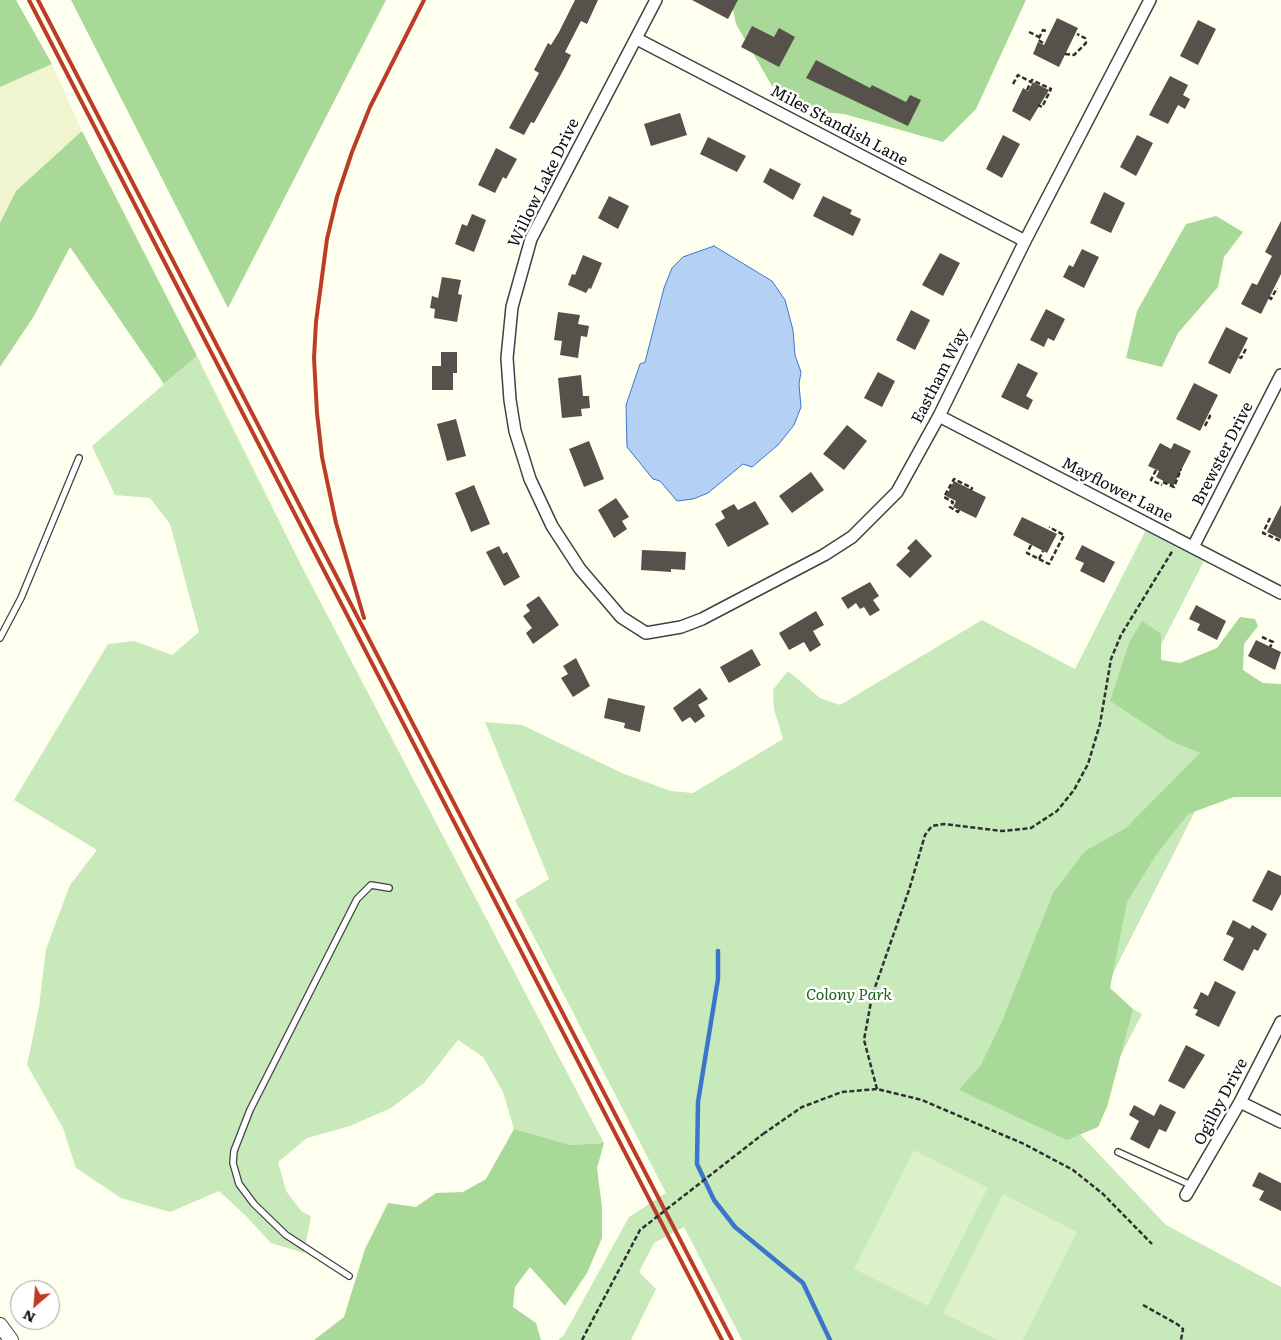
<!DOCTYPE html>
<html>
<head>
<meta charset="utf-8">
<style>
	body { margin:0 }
	#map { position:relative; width:1281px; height:1340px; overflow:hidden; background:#ffffef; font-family:Literata,serif }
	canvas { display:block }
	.north { position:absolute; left:10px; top:1280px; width:50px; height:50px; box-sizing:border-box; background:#fff; border:1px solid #9f9f9f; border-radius:50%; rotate:207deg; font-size:14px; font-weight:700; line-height:20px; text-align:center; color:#0e0e0e }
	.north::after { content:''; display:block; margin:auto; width:18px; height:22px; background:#bc3d27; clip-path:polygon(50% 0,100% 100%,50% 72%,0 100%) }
</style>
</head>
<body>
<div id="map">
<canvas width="1281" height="1340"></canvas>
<div class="north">N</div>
</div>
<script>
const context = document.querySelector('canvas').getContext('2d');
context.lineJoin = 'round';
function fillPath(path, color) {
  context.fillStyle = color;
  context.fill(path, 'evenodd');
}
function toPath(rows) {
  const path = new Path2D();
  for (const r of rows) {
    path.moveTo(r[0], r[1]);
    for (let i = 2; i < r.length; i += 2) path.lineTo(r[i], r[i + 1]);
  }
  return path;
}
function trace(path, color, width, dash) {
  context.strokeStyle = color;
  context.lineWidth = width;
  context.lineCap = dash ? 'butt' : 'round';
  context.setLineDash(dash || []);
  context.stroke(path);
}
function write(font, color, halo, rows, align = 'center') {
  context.font = font + ' Literata,serif';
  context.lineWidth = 5;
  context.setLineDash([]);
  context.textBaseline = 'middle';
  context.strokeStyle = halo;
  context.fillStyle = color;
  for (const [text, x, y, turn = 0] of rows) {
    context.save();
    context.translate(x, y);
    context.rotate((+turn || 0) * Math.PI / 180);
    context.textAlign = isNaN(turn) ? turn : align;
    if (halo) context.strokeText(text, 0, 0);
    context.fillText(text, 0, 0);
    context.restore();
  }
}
fillPath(toPath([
	[52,64,82,131,16,191,0,223,0,87]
]), '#f0f4cf');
fillPath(toPath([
	[197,356,302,567,604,1143,571,1145,514,1129,503,1092,483,1057,458,1040,424,1083,391,1108,350,1126,307,1138,278,1162,286,1191,302,1212,311,1216,304,1253,271,1243,246,1216,219,1191,170,1212,121,1198,76,1168,63,1128,27,1065,39,1007,46,949,70,885,97,850,14,800,108,644,134,641,172,655,199,632,170,524,150,498,115,495,92,446],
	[1149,524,1207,555,1134,698,1227,748,1103,993,1142,1014,1080,1134,1166,1225,1281,1287,1281,1340,742,1340,684,1227,654,1243,639,1272,656,1289,631,1340,558,1340,564,1335,629,1217,666,1193,515,900,549,879,485,722,522,725,624,774,671,791,693,793,783,739,774,709,773,690,788,671,820,698,840,705,982,620,1075,669]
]), '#c8e9b9');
fillPath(toPath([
	[0,0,16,0,52,64,0,87],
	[71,0,386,0,228,308],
	[731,0,1026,0,976,109,943,142,844,114,821,112,772,86,736,24],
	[82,131,197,356,164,384,70,247,34,316,0,367,0,223,16,191],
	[1216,216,1243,232,1224,257,1218,287,1178,333,1162,367,1126,358,1137,311,1186,224],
	[1240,617,1255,619,1258,626,1244,644,1243,670,1263,683,1281,684,1281,797,1234,797,1188,814,1156,855,1127,902,1110,988,1133,1009,1107,1107,1098,1127,1067,1140,959,1090,981,1065,1003,1019,1053,893,1085,851,1126,828,1200,753,1171,741,1110,701,1129,643,1142,621,1161,634,1161,660,1180,663,1217,648],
	[514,1129,571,1145,604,1143,597,1168,602,1207,602,1238,587,1273,565,1306,530,1267,515,1287,513,1307,536,1323,541,1340,314,1340,344,1317,365,1249,388,1203,416,1207,436,1193,463,1192,486,1179]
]), '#a9d998');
fillPath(toPath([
	[914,1150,988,1188,928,1306,854,1269],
	[1003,1194,1077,1232,1023,1340,997,1340,943,1313]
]), '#dcf0ca');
const water = toPath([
	[714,246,772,281,785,300,793,330,795,355,801,372,799,384,801,407,794,425,778,445,752,467,743,464,708,493,693,499,677,501,660,481,653,479,627,447,626,405,640,364,645,362,664,288,672,268,683,257,714,246]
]);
fillPath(water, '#b4d0f5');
trace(water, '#3c76cc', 1);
trace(toPath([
	[718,951,718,979,698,1102,697,1164,714,1200,735,1227,803,1283,830,1340]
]), '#3c76cc', 4.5);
fillPath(toPath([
	[575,0,598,0,587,24,581,21,565,52,571,55,564,69,534,123,531,122,524,135,509,128,539,73,534,70,548,43,551,45,559,32],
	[692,0,738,0,728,19],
	[1057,18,1078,28,1059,67,1033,54,1038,42,1044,45],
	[1198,20,1216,29,1198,65,1180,56],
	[752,26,774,37,779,28,795,37,779,67,741,47],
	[816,60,870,88,872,85,906,102,910,95,921,100,908,126,806,78],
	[1170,76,1188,85,1183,95,1190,99,1185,109,1178,105,1168,124,1149,115],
	[1033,82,1049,90,1030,121,1012,111,1023,88,1028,91],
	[680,113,687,135,651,146,644,124],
	[1003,135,1020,144,1002,178,986,169],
	[1137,135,1153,143,1136,176,1120,167],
	[708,137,746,156,737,172,700,154],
	[496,148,517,159,506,179,503,177,495,193,478,185],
	[770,168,801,184,793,200,763,182],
	[1104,192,1125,203,1111,233,1090,223],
	[609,196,629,206,618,229,598,218],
	[823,196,852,210,850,214,861,219,853,236,813,216],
	[472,214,486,220,474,252,455,244,462,224,467,226],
	[1281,221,1281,274,1261,314,1241,304,1252,283,1257,285,1272,256,1265,252],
	[1082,249,1099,257,1084,288,1063,277,1069,265,1073,267],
	[940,253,960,263,943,296,922,285],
	[583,255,602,263,591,289,589,288,586,293,568,285,572,274,575,275],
	[442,277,461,280,458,294,462,295,457,322,434,318,435,309,430,308,432,296,438,298],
	[1046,309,1065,319,1054,341,1048,338,1044,347,1030,340],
	[911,310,930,320,915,350,896,340],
	[558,312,580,315,578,324,589,326,587,337,581,336,578,358,560,355,562,341,554,340],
	[1226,327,1248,338,1230,374,1208,363],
	[441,352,457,352,457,373,453,373,453,390,432,390,432,366,441,366],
	[1018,363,1038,373,1026,396,1033,400,1028,410,1001,397],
	[878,372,895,381,882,407,864,398],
	[581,375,583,396,589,396,590,408,581,409,582,416,562,418,558,378],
	[1194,383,1218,395,1200,431,1176,419],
	[456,419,466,456,447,461,437,424],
	[847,425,867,441,844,470,823,454],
	[589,441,604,479,584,487,569,449],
	[1160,443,1171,449,1174,443,1191,451,1173,486,1156,477,1159,471,1148,466],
	[811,472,824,490,792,513,779,496],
	[954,481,986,497,976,518,953,507,956,501,946,496],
	[474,485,490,524,471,532,455,493],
	[616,498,629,517,622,521,627,529,614,538,598,510],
	[755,501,769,524,728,547,715,524,725,518,721,511,734,504,738,510],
	[1281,505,1281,539,1267,532],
	[1022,517,1057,534,1047,553,1013,535],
	[916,539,932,556,910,578,896,565,910,551,907,548],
	[1082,545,1115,562,1104,583,1080,571,1084,563,1075,559],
	[499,546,503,554,507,552,520,577,504,586,486,552],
	[642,550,686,552,685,570,671,569,671,572,641,570],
	[870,582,879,596,873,600,880,610,870,616,864,607,860,609,856,603,848,609,841,598],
	[539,596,559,625,533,644,526,633,532,628,523,616,530,611,526,605],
	[1196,605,1226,621,1217,640,1197,630,1200,624,1189,619],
	[816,611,824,625,813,631,821,645,810,652,804,642,789,650,779,633],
	[1256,640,1281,652,1275,670,1248,656],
	[752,649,761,665,729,683,720,667],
	[576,658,590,686,573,697,561,678,568,674,563,666],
	[700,688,708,699,698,705,705,716,695,723,690,717,682,722,673,708],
	[608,698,645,706,640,732,624,728,625,723,604,718],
	[1268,870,1281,876,1281,894,1272,911,1252,901],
	[1233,920,1250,929,1252,925,1267,934,1258,951,1254,949,1243,971,1223,960,1234,938,1226,934],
	[1215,981,1236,992,1219,1027,1195,1015,1198,1010,1193,1008,1201,992,1208,996],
	[1186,1045,1205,1055,1184,1089,1168,1081],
	[1160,1104,1176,1112,1166,1132,1159,1129,1149,1149,1130,1139,1139,1121,1129,1115,1134,1105,1154,1116],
	[1259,1172,1281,1183,1281,1211,1259,1200,1264,1191,1252,1186]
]), '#56514a');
const service = toPath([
	[0,638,21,598,79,458],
	[1118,1152,1193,1186],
	[349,1276,286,1235,254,1204,239,1184,233,1163,234,1151,250,1110,357,899,371,885,389,888]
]);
const minor = toPath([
	[656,0,531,239,512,307,507,358,510,400,515,431,530,479,552,526,580,569,621,617,646,633,681,627,702,619,824,555,852,537,897,492,939,416,1025,241,1150,0],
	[637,39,1025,241],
	[939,416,1281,593],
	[1193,547,1281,375],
	[1240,1102,1281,1122],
	[1186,1195,1240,1102,1281,1022]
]);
const tertiary = toPath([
	[0,1325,11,1340]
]);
trace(service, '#414141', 8);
trace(minor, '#414141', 14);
trace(tertiary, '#414141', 16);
trace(toPath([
	[1029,32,1039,37],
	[1043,43,1038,40,1043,30,1046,31],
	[1065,54,1074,55,1086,43,1085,38,1077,34],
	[1013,84,1018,75,1031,82],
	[1027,90,1032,80,1051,89,1042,107,1038,105],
	[1269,297,1271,299,1277,288],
	[1239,357,1241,358,1247,347],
	[1205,426,1210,416,1208,414],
	[1156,470,1151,480,1162,485],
	[1163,482,1174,487,1181,469],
	[959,510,958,512,950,507,953,502,944,497,954,479,972,488,971,490],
	[1270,518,1263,533,1281,541],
	[1031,545,1027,553,1049,564,1064,535,1049,527],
	[1039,559,1043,551],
	[1262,637,1273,642,1270,647],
	[877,1089,864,1040,872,996,909,890,925,835,932,826,944,824,1002,831,1031,828,1057,811,1074,790,1088,764,1100,724,1111,659,1121,635,1173,550],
	[763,1134,802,1107,842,1092,877,1089,922,1100,1024,1144,1073,1170,1103,1194,1152,1244],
	[1143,1305,1177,1324,1183,1329,1181,1340]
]), '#303030', 2.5, [5, 2.5]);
trace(service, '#fff', 5.5);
trace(minor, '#fff', 11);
trace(tertiary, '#fff', 14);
trace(toPath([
	[29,0,722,1340],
	[38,0,732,1340],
	[364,618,336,523,322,457,317,413,314,358,316,322,327,239,337,197,352,152,370,107,424,0]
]), '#bc3d27', 4);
trace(toPath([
	[582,1340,640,1230,763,1134]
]), '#303030', 2.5, [5, 2.5]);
write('16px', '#0e0e0e', '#fff', [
	["Miles Standish Lane",839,126,28],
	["Willow Lake Drive",544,183,-64],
	["Eastham Way",940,376,-63],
	["Brewster Drive",1223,454,-63],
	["Mayflower Lane",1117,490,27],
	["Ogilby Drive",1221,1102,-62]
]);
write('italic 16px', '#1f651f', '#fff', [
	["Colony Park",849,995]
]);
</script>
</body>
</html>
